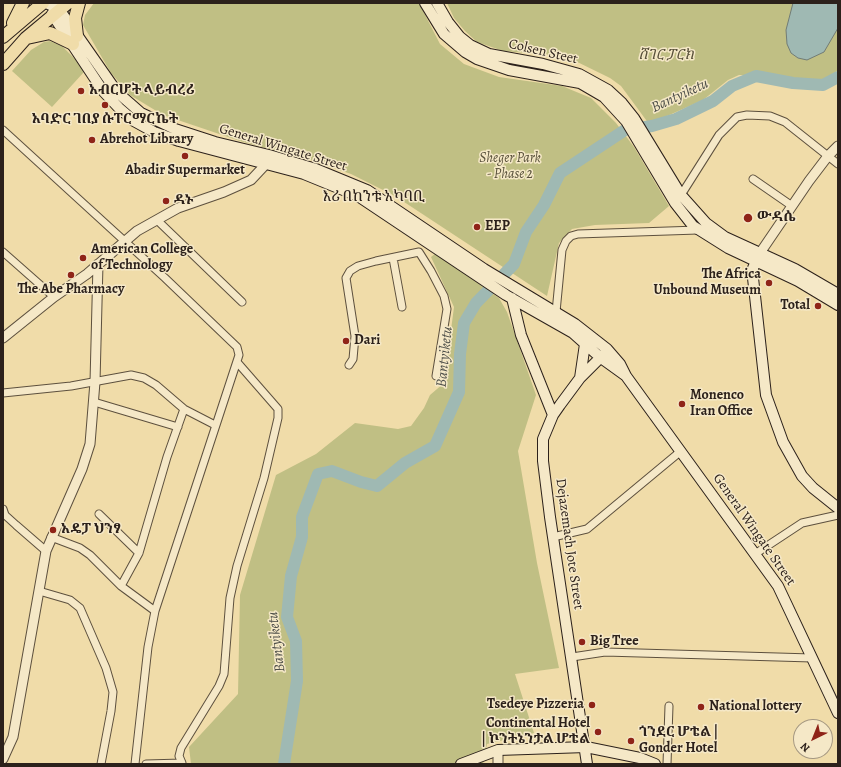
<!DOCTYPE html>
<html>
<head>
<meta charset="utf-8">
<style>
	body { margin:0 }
	#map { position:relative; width:841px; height:767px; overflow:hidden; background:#f0dca9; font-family:Alegreya,serif }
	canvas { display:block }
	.frame { position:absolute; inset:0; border:4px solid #2c211b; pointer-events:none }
	.north { position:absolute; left:793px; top:719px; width:40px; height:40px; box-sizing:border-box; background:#f5e8c7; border:1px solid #a59882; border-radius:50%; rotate:223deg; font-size:11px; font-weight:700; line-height:16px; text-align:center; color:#2c211b }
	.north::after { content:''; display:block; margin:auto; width:14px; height:18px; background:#8f2418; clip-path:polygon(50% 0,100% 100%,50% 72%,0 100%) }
</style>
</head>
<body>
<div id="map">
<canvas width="841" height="767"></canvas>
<div class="frame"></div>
<div class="north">N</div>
</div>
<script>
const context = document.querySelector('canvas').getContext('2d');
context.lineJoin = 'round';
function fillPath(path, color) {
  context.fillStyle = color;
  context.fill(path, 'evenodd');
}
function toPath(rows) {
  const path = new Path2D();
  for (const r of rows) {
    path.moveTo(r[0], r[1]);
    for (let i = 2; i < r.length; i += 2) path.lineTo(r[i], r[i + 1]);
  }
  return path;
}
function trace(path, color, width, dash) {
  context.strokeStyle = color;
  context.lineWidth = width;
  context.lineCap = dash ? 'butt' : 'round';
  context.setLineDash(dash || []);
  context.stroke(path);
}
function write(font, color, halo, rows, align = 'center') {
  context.font = font + ' Alegreya,"Noto Serif Ethiopic",serif';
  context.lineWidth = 3;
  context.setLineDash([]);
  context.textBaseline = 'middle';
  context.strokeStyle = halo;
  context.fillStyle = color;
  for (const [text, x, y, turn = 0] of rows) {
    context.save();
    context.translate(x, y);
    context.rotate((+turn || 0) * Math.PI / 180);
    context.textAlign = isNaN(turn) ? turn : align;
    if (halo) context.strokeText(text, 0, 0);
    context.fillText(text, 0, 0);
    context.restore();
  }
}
fillPath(toPath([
	[94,3,419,3,440,44,464,64,499,77,562,86,591,98,616,123,634,147,669,206,649,223,595,225,572,229,559,243,547,296,395,196,351,174,314,161,240,141,163,115,130,95,111,73,83,25,85,15],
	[447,3,838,3,838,70,830,77,820,82,806,84,772,75,739,75,728,80,703,100,649,124,621,86,610,78,565,56,503,51,477,42,465,31,454,18],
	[50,41,62,46,75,59,84,72,52,107,12,71,31,50,44,42],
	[436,253,499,298,507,312,536,395,518,451,537,563,559,668,515,674,534,733,487,744,483,764,191,764,189,747,238,694,240,595,276,475,316,454,355,423,398,429,411,426,424,408,430,395,444,383,454,307,431,257]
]), '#c0bf84');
const water = toPath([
	[793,3,838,3,838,28,824,52,807,60,798,58,791,53,787,44,786,30,793,3]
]);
fillPath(water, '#9fb9b3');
trace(water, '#717c76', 1);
trace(toPath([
	[284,764,297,681,296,641,287,617,291,576,302,537,302,517,318,474,332,471,361,482,377,486,405,463,435,446,459,392,460,354,464,323,476,303,514,264,526,232,544,205,560,173,625,130,652,126,676,119,713,101,732,86,756,76,793,83,823,85,838,77]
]), '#9fb9b3', 12);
const minor = toPath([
	[3,130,165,278,237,347,239,355,155,611,148,647,135,764],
	[753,179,792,206],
	[681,195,719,135,737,117,747,115,770,116,785,122,838,164],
	[157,220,242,302],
	[3,252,54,297],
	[393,258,402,307],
	[556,312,562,250,566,241,571,236,578,234,698,230],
	[349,365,353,359,355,336,346,278,350,271,358,266,376,261,419,252,431,271,444,296,447,309,436,376],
	[3,393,71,386,131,375,144,378,156,385,184,409,215,425],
	[94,402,178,427],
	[3,509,5,515,16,525,46,551],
	[99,514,139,553],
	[51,537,80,548,90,555,121,586,155,611],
	[553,537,587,529,681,451],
	[755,554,802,523,838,515],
	[121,586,139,553,167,457,184,409],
	[39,591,70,600,80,608,106,668,113,692,111,711,101,764],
	[572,657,605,652,812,658],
	[146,764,182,763,179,756,181,748,219,686,224,674,230,598,237,566,264,478,278,418,278,409,237,362],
	[667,764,669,706]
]);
const tertiary = toPath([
	[760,253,809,181,828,156,838,146],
	[3,338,54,297,87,274,137,231,178,208,224,192,251,180,266,164,268,158],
	[498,750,498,764],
	[3,759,13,737,46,551,82,469,90,444,95,382,98,264]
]);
const secondary = toPath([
	[46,3,59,9,117,92,141,113,175,129,215,142,269,155,316,169,367,190,484,269,575,324,607,349,620,364,626,376,778,586,838,713],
	[425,3,444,34,465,52,477,59,509,70,580,83,604,97,626,121,675,203,693,226,728,248,798,281,838,305],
	[437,3,448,22,460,37,470,45,489,54,543,64,579,74,608,90,622,103,634,118,681,195,706,223,725,237,795,269,838,294],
	[52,14,103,91,119,108,134,121,154,132,179,141,304,174,358,196,506,295,573,333,601,358,626,376],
	[759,255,753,268,753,278,766,395,783,442,802,476,813,488,838,508],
	[512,298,521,335,553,415],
	[580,378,585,344],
	[461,764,498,750,586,747,640,758,655,764],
	[587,764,550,517,543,461,543,439,553,415,560,405,580,378,604,354]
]);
const primary = toPath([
	[13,23,23,3],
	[77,36,75,18,79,3],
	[3,37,43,3],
	[27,38,50,33,73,44],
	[3,64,26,38,68,3]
]);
trace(minor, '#5d503e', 9);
trace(tertiary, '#5d503e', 11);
trace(secondary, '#2c211b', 12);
trace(primary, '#2c211b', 14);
trace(minor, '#f5e8c7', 7);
trace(tertiary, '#f5e8c7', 9);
trace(secondary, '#f5e8c7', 10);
trace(primary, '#f0dca9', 12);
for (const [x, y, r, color] of [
	[81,91,4,"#8f2418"],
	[105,105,4,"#8f2418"],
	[92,140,4,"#8f2418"],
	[185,156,4,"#8f2418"],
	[166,201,4,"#8f2418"],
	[748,218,5,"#8f2418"],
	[477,227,4,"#8f2418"],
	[83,258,4,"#8f2418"],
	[71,275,4,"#8f2418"],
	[769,283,4,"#8f2418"],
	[818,306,4,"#8f2418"],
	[346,341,4,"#8f2418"],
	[682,404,4,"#8f2418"],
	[53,530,4,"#8f2418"],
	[582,642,4,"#8f2418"],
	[592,705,4,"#8f2418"],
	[701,707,4,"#8f2418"],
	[598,732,4,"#8f2418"],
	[631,741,4,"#8f2418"]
]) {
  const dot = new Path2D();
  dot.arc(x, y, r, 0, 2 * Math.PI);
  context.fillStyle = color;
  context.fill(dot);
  trace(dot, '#f5e8c7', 1.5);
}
write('14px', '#2c211b', '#f5e8c7', [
	["Colsen Steet",543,52,13],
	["General Wingate Street",283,148,17],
	["General Wingate Street",754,530,55],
	["Dejazemach Jote Street",569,544,82]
]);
write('italic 14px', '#58503a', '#f5e8c7', [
	["ሸገር ፓርክ",666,56],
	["Sheger Park",510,159],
	["- Phase 2",510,175]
]);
write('bold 14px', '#2c211b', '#f5e8c7', [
	["አብርሆት ላይብረሪ",89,91],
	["አባድር ገበያ ሱፐርማርኬት",105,120,"center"],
	["Abrehot Library",100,140],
	["Abadir Supermarket",185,171,"center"],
	["ዳኑ",174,201],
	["ውዳሴ",757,218],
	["EEP",485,227],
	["American College",91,250],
	["of Technology",91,266],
	["The Africa",761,275,"right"],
	["Unbound Museum",761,291,"right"],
	["The Abe Pharmacy",71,290,"center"],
	["Total",810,306,"right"],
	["Dari",354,341],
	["Monenco",690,396],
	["Iran Office",690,412],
	["አዴፓ ህንፃ",61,530],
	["Big Tree",590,642],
	["Tsedeye Pizzeria",584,705,"right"],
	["National lottery",709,707],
	["Continental Hotel",590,724,"right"],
	["| ኮንትኔንታል ሆቴል",590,740,"right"],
	["ጎንደር ሆቴል |",639,733],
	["Gonder Hotel",639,749]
], 'left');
write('italic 15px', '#4e4f49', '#f5e8c7', [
	["Bantyiketu",680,96,-25],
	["Bantyiketu",445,357,-84],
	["Bantyiketu",277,642,-97]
]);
write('15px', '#2c211b', '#f5e8c7', [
	["እሪ በከንቱ አካባቢ",374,197]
]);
</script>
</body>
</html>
